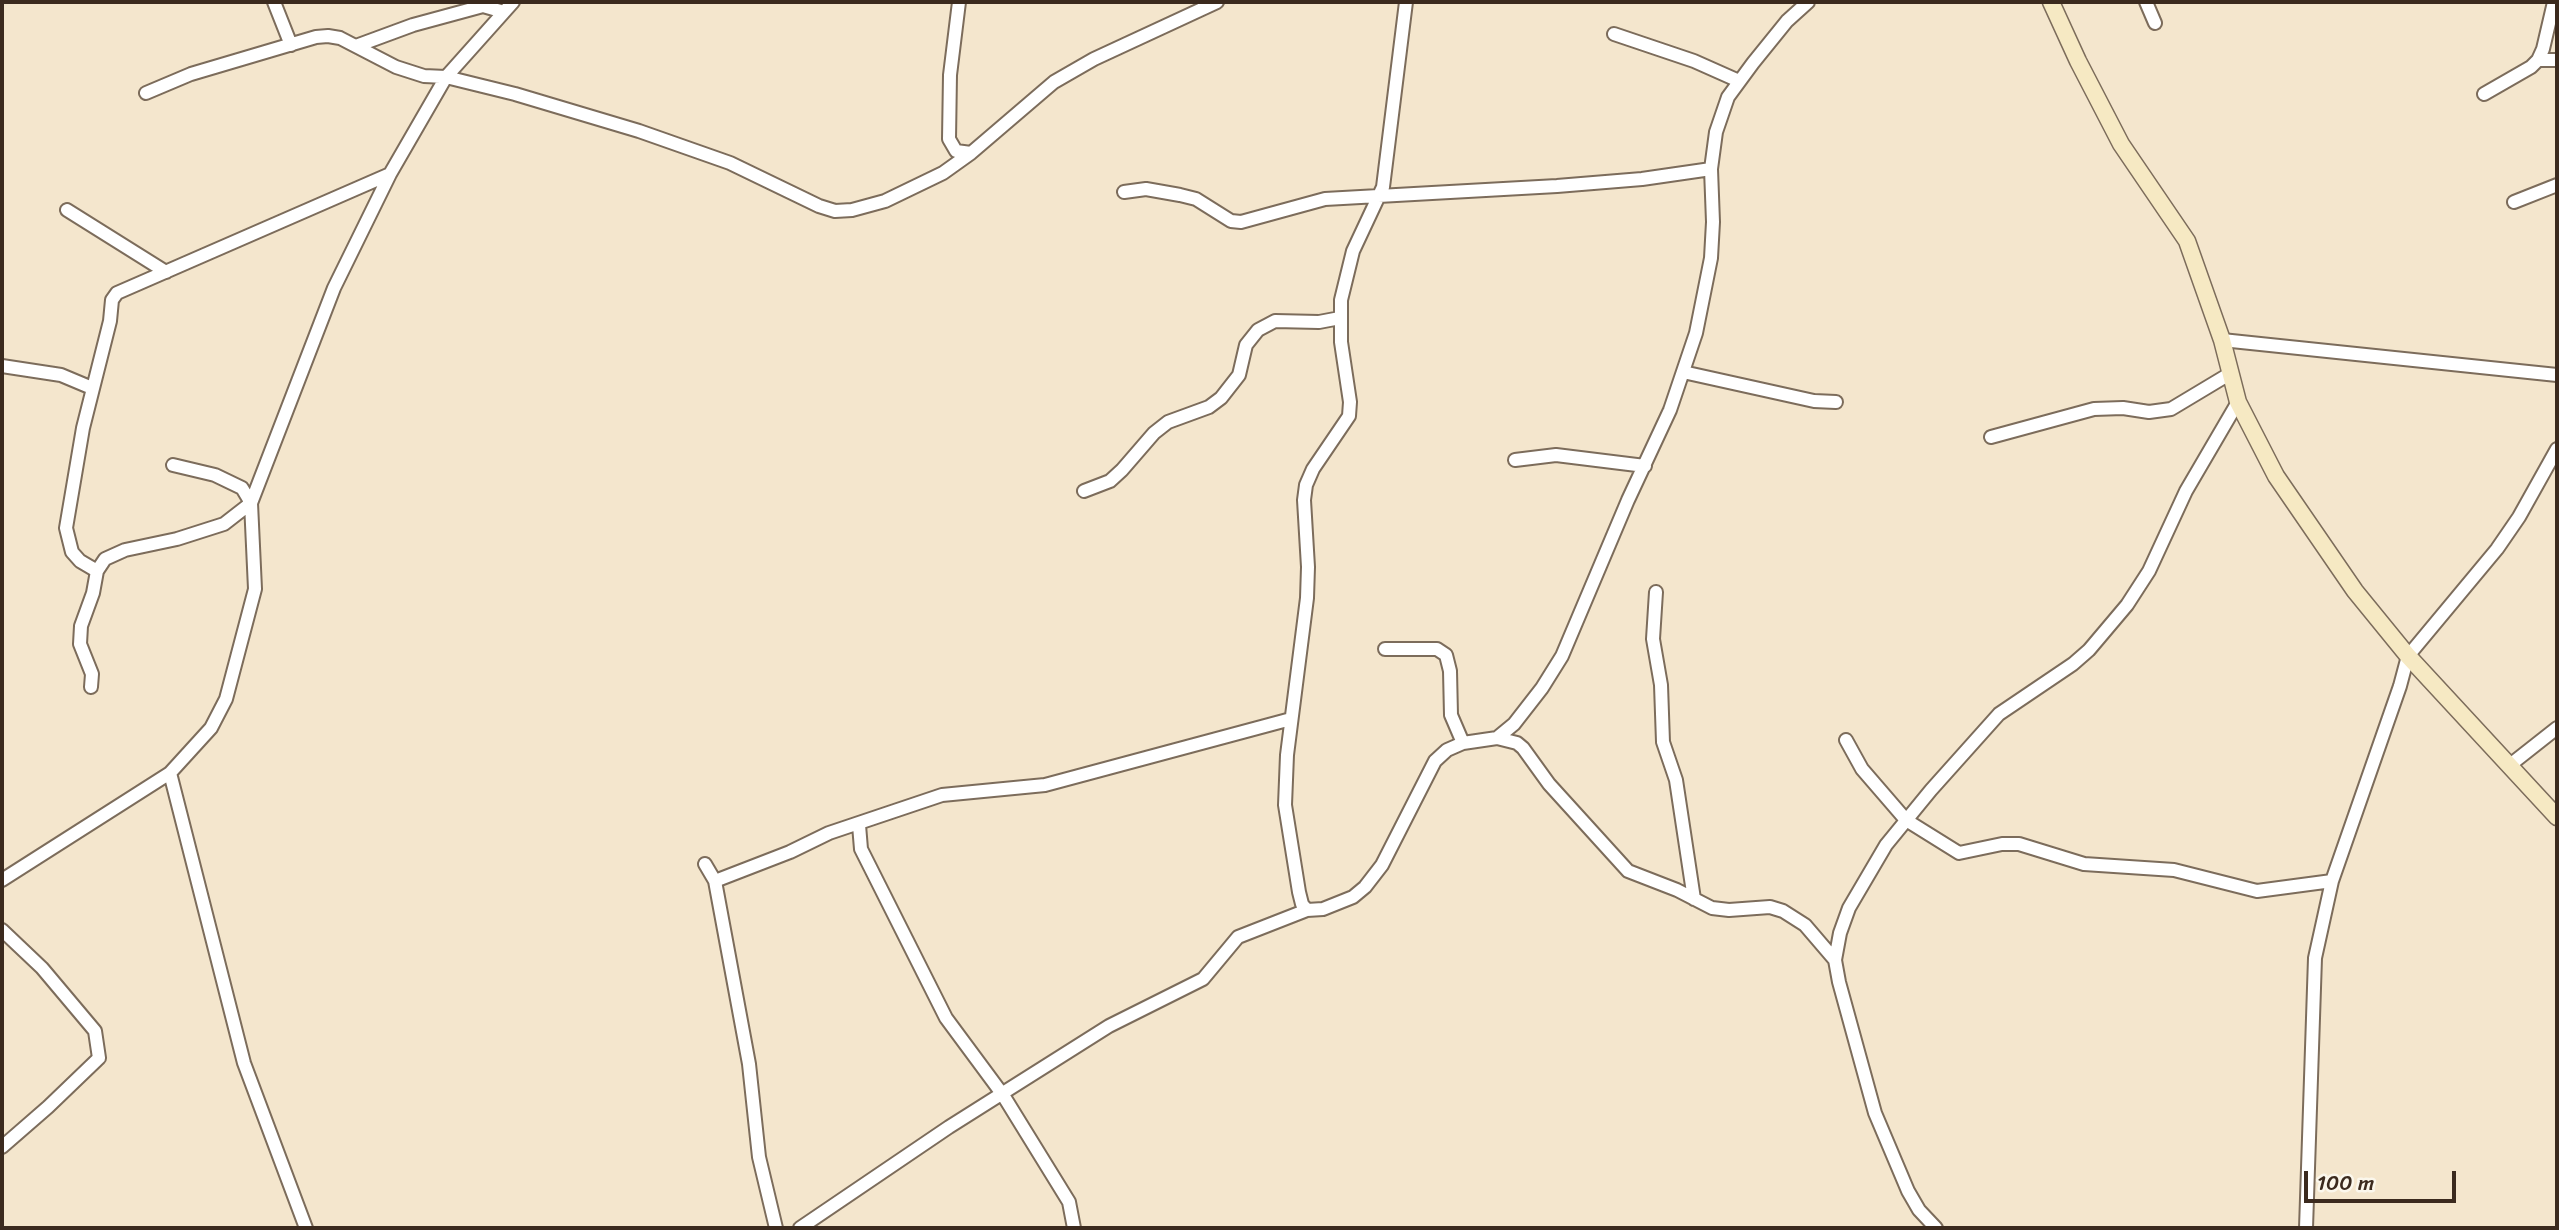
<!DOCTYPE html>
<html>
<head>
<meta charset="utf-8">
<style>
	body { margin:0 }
	#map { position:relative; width:2559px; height:1230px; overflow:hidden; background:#f4e6cd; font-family:Sriracha,sans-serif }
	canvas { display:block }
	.frame { position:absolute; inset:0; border:4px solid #3b2a1e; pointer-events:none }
	.scale { position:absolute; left:2304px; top:1171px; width:152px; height:32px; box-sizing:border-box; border:4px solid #3b2a1e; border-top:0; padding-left:9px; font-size:21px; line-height:24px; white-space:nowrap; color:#3b2a1e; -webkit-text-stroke:5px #fbf7ec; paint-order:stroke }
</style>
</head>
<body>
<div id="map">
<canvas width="2559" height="1230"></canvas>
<div class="frame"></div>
<div class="scale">100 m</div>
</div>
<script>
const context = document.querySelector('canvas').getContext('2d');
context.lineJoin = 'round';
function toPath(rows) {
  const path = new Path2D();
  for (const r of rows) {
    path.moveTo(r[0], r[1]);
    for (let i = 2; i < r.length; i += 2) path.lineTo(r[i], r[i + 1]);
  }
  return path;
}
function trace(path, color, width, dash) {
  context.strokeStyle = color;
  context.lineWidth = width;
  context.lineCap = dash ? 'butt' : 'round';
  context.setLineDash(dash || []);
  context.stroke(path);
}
const minor = toPath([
	[274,2,291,45],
	[959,2,950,75,949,139,956,151,971,153],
	[2146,2,2155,23],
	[1614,34,1694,61,1739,81],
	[356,46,413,25,483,6,504,12],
	[2538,60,2557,60],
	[146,93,191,74,316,37,328,36,340,38,396,67,424,76,446,77,515,94,639,131,730,163,819,206,835,211,852,210,885,201,943,173,971,153,1054,82,1094,59,1217,2],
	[2484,94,2531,67,2538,60,2543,49,2554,2],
	[1124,192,1146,189,1180,195,1196,199,1231,221,1241,222,1325,199,1557,186,1642,179,1711,169],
	[2514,202,2557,185],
	[67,210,166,272],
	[2222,340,2557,375],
	[2,366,61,375,92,388],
	[1683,372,1814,401,1836,402],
	[1991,437,2094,409,2123,408,2149,412,2171,409,2231,373],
	[1515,460,1556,455,1645,466],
	[1084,491,1110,481,1122,470,1154,433,1168,422,1209,407,1221,398,1239,375,1246,345,1258,330,1275,321,1319,322,1340,318],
	[97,571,80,561,72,552,66,528,83,428,110,321,112,300,117,293,390,174],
	[1656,592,1653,639,1661,685,1663,742,1676,780,1694,899],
	[1385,649,1437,649,1446,655,1450,671,1451,715,1463,743],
	[91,687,92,674,80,644,81,626,93,593,97,571,105,559,125,550,177,539,224,524,251,503,334,288,390,174,446,77,513,2],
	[1497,738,1517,743,1523,748,1549,784,1628,871,1677,890,1712,908,1729,910,1770,907,1783,911,1805,925,1835,960],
	[1846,740,1862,769,1906,820,1959,853,2002,844,2019,844,2084,864,2174,870,2257,891,2332,881],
	[2510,765,2557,728],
	[170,773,244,1063,306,1228],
	[859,825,861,849,946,1018,1003,1095,1069,1202,1074,1228],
	[705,864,715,881,749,1064,759,1157,776,1228],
	[2,880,170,773,211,728,226,699,255,589,251,503,242,488,215,475,173,465],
	[715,881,790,852,829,833,942,795,1045,785,1291,719],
	[1307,910,1302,904,1299,892,1285,805,1287,755,1307,598,1308,567,1304,500,1306,485,1313,469,1349,416,1350,402,1341,342,1341,300,1353,251,1383,187,1406,2],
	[2,930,42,968,95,1031,99,1058,48,1107,2,1147],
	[800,1228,949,1127,1109,1026,1203,979,1238,937,1307,910,1323,909,1353,897,1365,887,1382,865,1435,761,1447,750,1463,743,1497,738,1514,724,1542,688,1562,656,1628,500,1670,410,1696,333,1711,258,1713,222,1711,169,1716,132,1728,97,1753,63,1787,21,1808,2],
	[1936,1228,1919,1210,1908,1191,1875,1113,1839,982,1835,960,1840,933,1849,908,1886,845,1931,790,1999,714,2073,664,2089,650,2127,605,2149,571,2186,491,2238,402],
	[2306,1228,2315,958,2332,881,2400,686,2408,656,2497,549,2519,517,2557,449]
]);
const secondary = toPath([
	[2051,2,2078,61,2121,144,2187,241,2222,340,2238,402,2276,476,2355,591,2408,656,2557,817]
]);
trace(minor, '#7c6c5b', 16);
trace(secondary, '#7c6c5b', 19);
trace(minor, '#fff', 12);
trace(secondary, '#f6e9c3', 16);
</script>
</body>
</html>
